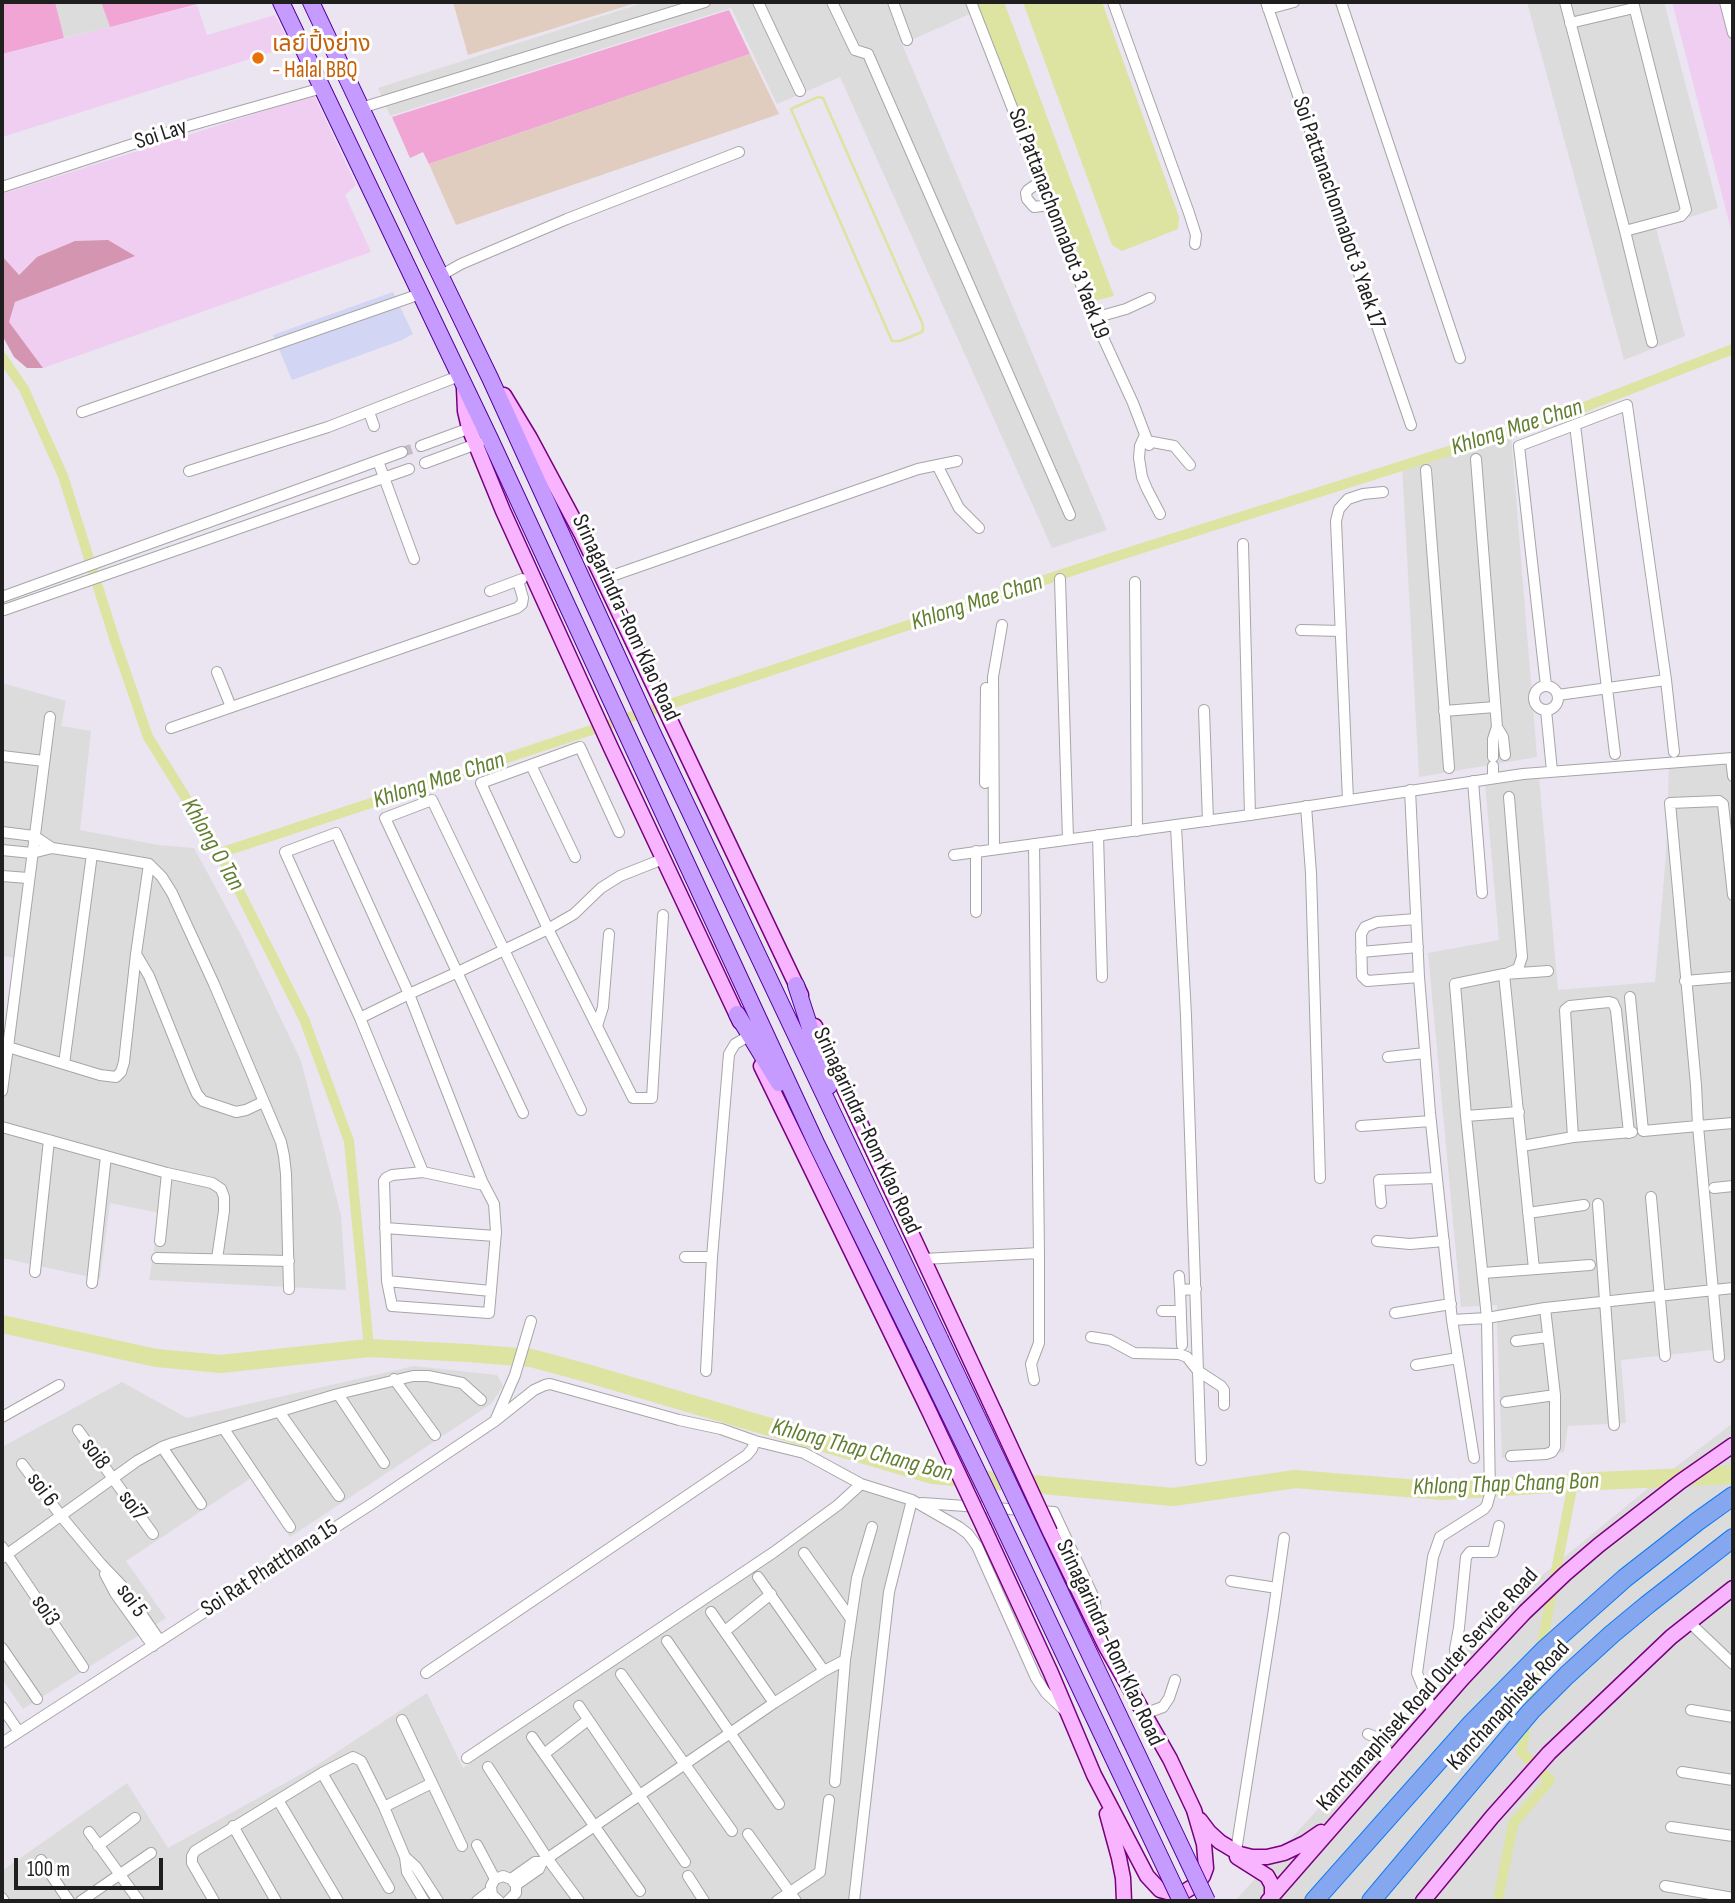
<!DOCTYPE html>
<html>
<head>
<meta charset="utf-8">
<style>
	body { margin:0 }
	#map { position:relative; width:1735px; height:1903px; overflow:hidden; background:#ebe4f1; font-family:"Sofia Sans Condensed",sans-serif }
	canvas { display:block }
	.frame { position:absolute; inset:0; border:4px solid #1f1f1f; pointer-events:none }
	.scale { position:absolute; left:14px; top:1858px; width:149px; height:32px; box-sizing:border-box; border:4px solid #1f1f1f; border-top:0; padding-left:9px; font-size:21px; line-height:24px; white-space:nowrap; color:#1f1f1f; -webkit-text-stroke:5px #fff; paint-order:stroke }
</style>
</head>
<body>
<div id="map">
<canvas width="1735" height="1903"></canvas>
<div class="frame"></div>
<div class="scale">100 m</div>
</div>
<script>
const context = document.querySelector('canvas').getContext('2d');
context.lineJoin = 'round';
function fillPath(path, color) {
  context.fillStyle = color;
  context.fill(path, 'evenodd');
}
function toPath(rows) {
  const path = new Path2D();
  for (const r of rows) {
    if (r.length === 3) {
      path.moveTo(r[0] + r[2], r[1]);
      path.arc(r[0], r[1], r[2], 0, 2 * Math.PI);
      continue;
    }
    path.moveTo(r[0], r[1]);
    for (let i = 2; i < r.length; i += 2) path.lineTo(r[i], r[i + 1]);
  }
  return path;
}
function trace(path, color, width, dash) {
  context.strokeStyle = color;
  context.lineWidth = width;
  context.lineCap = dash ? 'butt' : 'round';
  context.setLineDash(dash || []);
  context.stroke(path);
}
function write(font, color, halo, rows, align = 'center') {
  context.font = font + ' "Sofia Sans Condensed","Noto Sans Thai",sans-serif';
  context.lineWidth = 6;
  context.setLineDash([]);
  context.textBaseline = 'middle';
  context.strokeStyle = halo;
  context.fillStyle = color;
  for (const [text, x, y, turn = 0] of rows) {
    context.save();
    context.translate(x, y);
    context.rotate((+turn || 0) * Math.PI / 180);
    context.textAlign = isNaN(turn) ? turn : align;
    if (halo) context.strokeText(text, 0, 0);
    context.fillText(text, 0, 0);
    context.restore();
  }
}
fillPath(toPath([
	[55,2,101,2,110,27,64,38],
	[646,2,968,2,972,13,902,44,1107,530,1052,548,840,77,777,104,731,8,390,116,378,88],
	[1527,2,1664,2,1718,208,1656,228,1685,336,1624,360],
	[1511,435,1537,757,1419,777,1402,464],
	[2,683,66,701,61,726,91,731,80,830,158,845,194,848,241,935,301,1061,341,1215,346,1290,149,1280,160,1213,110,1203,100,1279,2,1258,2,1069,17,958,2,956],
	[1731,758,1733,776,1733,1359,1715,1362,1712,1350,1621,1360,1626,1423,1568,1426,1564,1452,1502,1458,1497,1327,1497,1305,1461,1307,1428,953,1499,940,1485,783,1539,777,1558,990,1655,982,1666,855,1669,762],
	[414,1366,497,1375,503,1386,491,1404,290,1537,251,1478,126,1561,166,1618,23,1709,2,1679,2,1447,122,1382,187,1418],
	[1733,1423,1733,1901,1235,1901,1362,1760,1523,1591,1646,1490],
	[861,1490,911,1505,889,1592,856,1901,638,1901,649,1892,636,1901,2,1901,2,1871,127,1783,168,1848,314,1767,427,1693,463,1768,610,1667]
]), '#dcdcdd');
fillPath(toPath([
	[393,292,413,334,402,340,292,380,273,335]
]), '#d2d5f3');
fillPath(toPath([
	[1672,2,1733,2,1733,237],
	[197,5,207,35,275,15,291,46,2,137,2,54],
	[314,95,356,185,345,195,371,252,43,368,9,322,15,302,134,255,37,257,18,275,2,256,2,194]
]), '#efcef1');
fillPath(toPath([
	[2,2,55,2,64,38,2,54],
	[101,2,205,2,110,27],
	[729,10,750,54,429,164,423,152,410,158,392,117]
]), '#f0a5d4');
fillPath(toPath([
	[108,240,135,256,15,302,9,322,43,368,27,368,14,357,2,335,2,256,19,275,37,257,75,241]
]), '#d495b0');
fillPath(toPath([
	[453,2,639,2,468,55],
	[750,54,779,114,456,225,429,164]
]), '#e1cdbf');
fillPath(toPath([
	[976,2,1004,2,1114,296,1094,301],
	[1023,2,1102,2,1179,217,1178,229,1122,251,1112,245]
]), '#dde3a0');
trace(toPath([
	[818,97,823,98,923,325,923,329,922,332,900,341,892,341,791,109,818,97]
]), '#dde3a0', 2.5);
trace(toPath([
	[2,357,24,389,63,476,115,641,148,737,220,853,304,1019,349,1141,369,1348],
	[220,853,1111,558,1569,413,1733,349],
	[1498,1901,1513,1824,1550,1780,1521,1752,1573,1483]
]), '#dde3a0', 10);
trace(toPath([
	[2,1324,156,1358,221,1364,369,1348,468,1353,531,1358,583,1372,933,1475,1173,1497,1295,1479,1443,1491,1597,1481,1733,1475]
]), '#dde3a0', 18);
trace(toPath([
	[402,452,421,446]
]), '#c2bdc7', 10, [10, 5]);
const street = toPath([
	[758,2,800,91],
	[832,2,855,50,868,54,1070,515],
	[893,2,907,40],
	[971,2,1094,318,1133,403,1149,445],
	[1113,2,1189,213,1196,235,1195,244],
	[1266,2,1411,425],
	[1341,2,1460,358],
	[1565,2,1625,231,1652,342],
	[1725,2,1733,33],
	[1268,9,1294,2],
	[1570,23,1634,8],
	[361,108,705,2],
	[1041,181,1028,190,1026,193,1027,199,1034,207,1050,205],
	[2,187,188,126,322,88],
	[1625,231,1681,216,1686,210,1633,2],
	[440,276,461,264,567,219,739,152],
	[1094,318,1126,309,1150,298],
	[82,412,420,294],
	[369,412,374,426],
	[1575,425,1615,754],
	[1145,435,1140,446,1139,458,1142,477,1147,489,1160,514],
	[1147,441,1174,446,1190,465],
	[421,446,473,427],
	[1476,459,1497,727],
	[378,461,414,559],
	[425,463,479,443],
	[937,465,959,508,979,528],
	[1426,470,1449,768],
	[189,471,328,427,459,376],
	[1243,544,1250,815],
	[603,579,918,469,957,461],
	[1060,579,1068,839],
	[1135,582,1137,831],
	[490,591,522,579],
	[2,597,402,452],
	[4,610,409,469],
	[1301,630,1341,631],
	[217,672,231,707],
	[1546,686,1519,446,1627,405,1666,680,1674,752],
	[1546,698,12],
	[1558,695,1666,680],
	[1204,710,1208,821],
	[1546,710,1552,771],
	[1444,711,1495,707],
	[50,717,8,1047,100,1075,116,1077,121,1072,124,1062,136,954,149,864],
	[171,728,517,608,522,604,523,598,518,581],
	[2,756,44,761],
	[1493,757,1493,739,1497,727,1503,737,1505,755],
	[1731,758,1733,776],
	[531,765,575,857],
	[1493,766,1493,778],
	[1473,781,1482,893],
	[985,783,986,688],
	[1410,790,1419,977,1430,1113,1452,1320,1474,1458],
	[1348,800,1336,521,1339,509,1348,499,1363,494,1383,492],
	[1306,806,1311,873,1320,1178],
	[1176,826,1186,1016,1198,1371,1221,1386,1224,1390,1224,1405],
	[2,832,34,836,52,848],
	[619,832,580,747,481,783,548,929,633,1098,652,1098,663,915],
	[1098,835,1102,977],
	[1034,844,1039,1253,1039,1343,1031,1364,1034,1380],
	[994,848,993,677,1002,625],
	[2,850,32,853,52,848,92,854,149,864,162,877,172,893,214,984,281,1142,284,1156,286,1174,289,1289],
	[954,855,1250,815,1523,774,1733,758],
	[2,876,28,878],
	[1733,895,1723,804,1719,801,1670,803,1696,1085,1698,1126,1733,1123],
	[976,912,976,851],
	[1416,919,1377,922,1365,927,1361,934,1362,976,1367,981,1419,977],
	[1361,952,1418,947],
	[136,954,149,976,190,1078,197,1094,203,1101,236,1112,246,1110,263,1102],
	[1508,973,1518,969,1522,957,1509,797],
	[1504,974,1534,1269],
	[1685,981,1733,977],
	[1630,997,1643,1131,1698,1126,1719,1357],
	[360,1018,423,1172,484,1185],
	[597,1026,603,1007,609,934],
	[1388,1057,1425,1053],
	[64,1064,92,854],
	[2,1091,8,1047],
	[523,1113,385,818,432,800,581,1110],
	[1466,1116,1455,984,1504,974,1548,971],
	[1361,1126,1431,1121],
	[2,1127,167,1173,160,1241],
	[1573,1137,1565,1010,1570,1006,1609,1002,1613,1003,1616,1010,1629,1133],
	[1522,1146,1573,1137,1632,1132],
	[423,1172,392,1175,386,1178,384,1181,387,1281,491,1291],
	[167,1173,212,1183,221,1189,224,1197,224,1211,217,1259],
	[1714,1188,1733,1186],
	[1651,1197,1665,1356],
	[1381,1203,1379,1180,1437,1178],
	[1598,1204,1614,1425],
	[1528,1213,1584,1205],
	[385,1228,495,1236],
	[1377,1241,1410,1244,1444,1241],
	[685,1257,712,1257],
	[157,1258,289,1261],
	[923,1259,1039,1253],
	[35,1272,49,1140],
	[1483,1273,1590,1265],
	[1179,1276,1180,1290,1196,1289],
	[387,1281,392,1306,489,1313,496,1232,494,1204,482,1181,409,994,336,833,285,852,360,1018,409,994,458,972,548,929,574,914,601,888,620,876,663,859],
	[92,1283,106,1156],
	[1180,1290,1182,1345],
	[1162,1311,1181,1311],
	[1395,1313,1451,1304],
	[1452,1320,1487,1318,1545,1308,1733,1288],
	[1091,1337,1110,1340,1134,1353,1179,1354,1187,1357,1198,1371,1201,1460],
	[1516,1341,1548,1337],
	[1416,1365,1458,1358],
	[706,1371,712,1257,729,1054,735,1044,747,1037],
	[394,1379,435,1435],
	[338,1394,384,1463],
	[1506,1402,1555,1395],
	[280,1413,339,1496],
	[2,1417,59,1385],
	[495,1421,534,1390,545,1385,550,1384,679,1420,721,1429,755,1441,804,1453,861,1484,912,1500,959,1527,968,1534,977,1546,1036,1678,1046,1693,1064,1710],
	[224,1429,290,1527],
	[78,1430,153,1534],
	[162,1447,201,1504],
	[1511,1456,1546,1454,1552,1452,1555,1447,1555,1395,1545,1308],
	[22,1464,61,1516,101,1564,123,1587,160,1641],
	[922,1503,1023,1510],
	[1038,1511,1054,1512,1095,1600,1096,1621],
	[2,1547,83,1667],
	[804,1553,851,1619],
	[2,1558,137,1461,162,1447,173,1443,338,1394,413,1376,428,1376,462,1383,481,1400],
	[105,1574,115,1593,153,1646],
	[758,1577,824,1671],
	[1231,1581,1277,1588],
	[711,1612,774,1703],
	[1689,1622,1733,1664],
	[725,1631,771,1594],
	[667,1641,779,1804],
	[2,1648,37,1699],
	[426,1673,747,1455,752,1449,755,1441],
	[621,1674,732,1831],
	[1463,1678,1456,1659,1455,1649,1459,1628,1466,1557,1470,1552,1493,1552,1499,1526],
	[579,1706,685,1862],
	[2,1707,19,1732],
	[1691,1710,1733,1717],
	[1433,1712,1417,1673,1433,1557,1440,1537,1484,1509,1487,1505,1490,1494,1487,1318,1466,1116,1519,1112],
	[1144,1714,1163,1707,1169,1698,1175,1680],
	[402,1720,462,1846],
	[1368,1734,1378,1738,1383,1741,1391,1761],
	[532,1737,640,1891],
	[2,1743,373,1503,495,1421,515,1375,531,1321],
	[544,1754,588,1720],
	[467,1758,774,1552,838,1505,861,1484],
	[488,1767,547,1858,579,1901],
	[1682,1772,1733,1780],
	[322,1773,389,1888],
	[835,1782,845,1660,857,1578,872,1527],
	[278,1800,338,1901],
	[384,1807,432,1783],
	[233,1826,276,1901],
	[1671,1827,1733,1836],
	[89,1832,139,1901],
	[748,1834,796,1901],
	[477,1845,495,1879],
	[98,1846,135,1818],
	[1236,1851,1273,1616,1284,1538],
	[41,1860,69,1901],
	[542,1862,774,1703,824,1671,845,1660],
	[688,1876,704,1901],
	[511,1879,535,1862,542,1862,539,1869,516,1885],
	[1665,1886,1733,1898],
	[2,1898,4,1901],
	[81,1901,151,1853],
	[214,1901,192,1863,192,1856,195,1851,322,1773,353,1757,361,1761,384,1807,405,1857],
	[424,1901,407,1872,405,1857,416,1867,438,1901],
	[477,1901,490,1891],
	[499,1901,492,1895,491,1886,495,1879,503,1876,511,1879,516,1885,516,1893,508,1901],
	[777,1901,820,1872,829,1800],
	[854,1901,889,1592,912,1500]
]);
const secondary = toPath([
	[464,388,465,411,469,428,503,511,611,748,740,1022],
	[504,395,530,438,582,535,801,995],
	[815,1026,994,1411],
	[761,1066,927,1407],
	[984,1528,1051,1673,1094,1775,1147,1876,1160,1890,1175,1894,1184,1892,1197,1884,1203,1876,1206,1868,1204,1844,1194,1810,1170,1759,1105,1645,1050,1532],
	[1107,1814,1119,1858,1123,1878,1124,1901],
	[1200,1820,1209,1832,1220,1842,1240,1854,1252,1857,1267,1857,1284,1853,1305,1843,1321,1832],
	[1237,1857,1267,1876,1272,1885,1272,1896],
	[1268,1901,1463,1678,1525,1612,1565,1574,1599,1545,1680,1482,1733,1445],
	[1423,1901,1492,1817,1549,1753,1671,1637,1733,1588]
]);
const primary = toPath([
	[281,2,490,439,817,1145,918,1350],
	[311,2,429,252,490,378,652,732,940,1339],
	[796,985,829,1086],
	[737,1014,779,1083]
]);
const highway = toPath([
	[1314,1901,1472,1723,1544,1650,1625,1578,1698,1521,1733,1496],
	[1371,1901,1531,1711,1567,1675,1612,1634,1647,1605,1733,1538]
]);
trace(street, '#a6a6a6', 12);
trace(secondary, '#78007c', 17);
trace(primary, '#52009a', 18);
trace(highway, '#137ced', 20);
trace(street, '#fff', 10);
trace(secondary, '#f8b4ff', 14);
trace(primary, '#c69bff', 16);
trace(highway, '#84a7f0', 18);
const secondaryBridge = toPath([
	[927,1407,984,1528],
	[994,1411,1050,1532]
]);
const primaryBridge = toPath([
	[940,1339,1207,1901],
	[918,1350,990,1498,1181,1901]
]);
trace(secondaryBridge, '#78007c', 17, []);
trace(primaryBridge, '#52009a', 18, []);
trace(secondaryBridge, '#f8b4ff', 14);
trace(primaryBridge, '#c69bff', 16);
for (const [x, y, r, color] of [
	[258,58,7,"#e8710a"]
]) {
  const dot = new Path2D();
  dot.arc(x, y, r, 0, 2 * Math.PI);
  context.fillStyle = color;
  context.fill(dot);
  trace(dot, '#fff', 2.5);
}
write('23px', '#c56008', '#fff', [
	["เลย์ ปิ้งย่าง",272,45],
	["- Halal BBQ",272,71]
], 'left');
write('23px', '#1f1f1f', '#fff', [
	["Soi Lay",161,135,-18],
	["Soi Pattanachonnabot 3 Yaek 17",1338,213,71],
	["Soi Pattanachonnabot 3 Yaek 19",1058,224,69],
	["Srinagarindra-Rom Klao Road",625,618,65],
	["Srinagarindra-Rom Klao Road",866,1131,65],
	["soi8",95,1454,55],
	["soi 6",42,1490,54],
	["soi7",132,1506,54],
	["Soi Rat Phatthana 15",270,1569,-33],
	["soi 5",131,1601,54],
	["soi3",45,1611,56],
	["Srinagarindra-Rom Klao Road",1109,1643,65],
	["Kanchanaphisek Road Outer Service Road",1428,1690,-48],
	["Kanchanaphisek Road",1509,1706,-47]
]);
write('italic 24px', '#627e30', '#fff', [
	["Khlong Mae Chan",1517,428,-18],
	["Khlong Mae Chan",977,603,-18],
	["Khlong Mae Chan",439,781,-18],
	["Khlong O Tan",212,845,60],
	["Khlong Thap Chang Bon",862,1451,15],
	["Khlong Thap Chang Bon",1506,1485,-2]
]);
</script>
</body>
</html>
